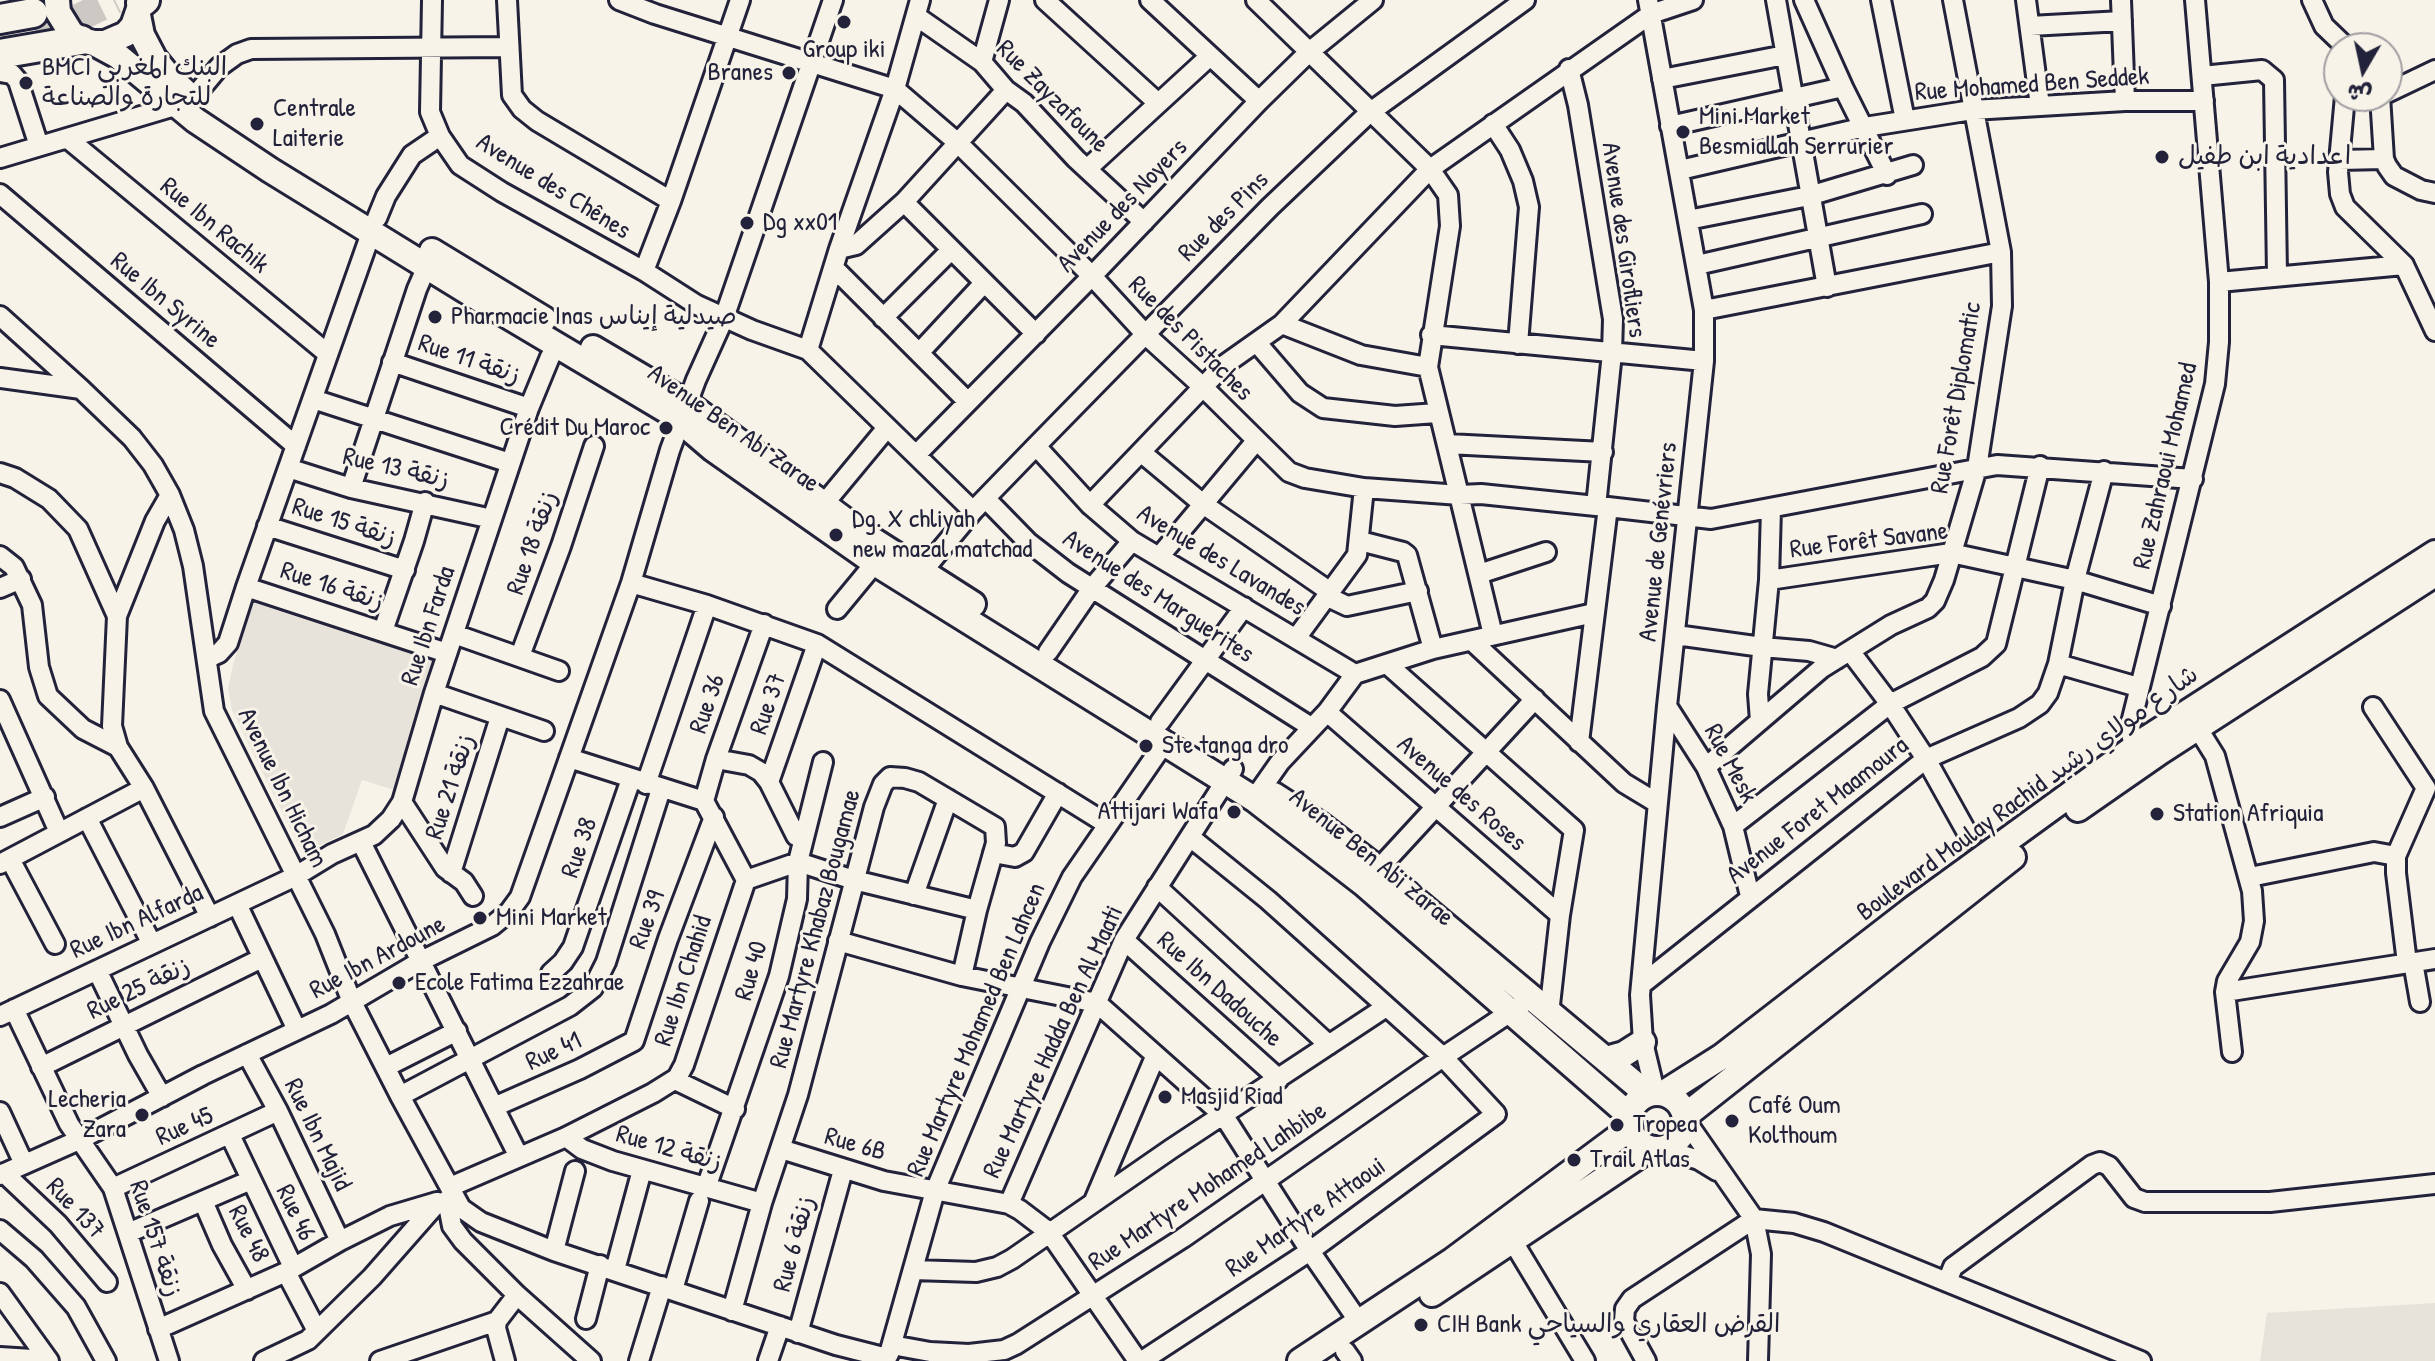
<!DOCTYPE html>
<html>
<head>
<meta charset="utf-8">
<style>
	body { margin:0 }
	#map { position:relative; width:2435px; height:1361px; overflow:hidden; background:#f7f3e8; font-family:"Patrick Hand","Playpen Sans Arabic",sans-serif }
	canvas { display:block }
	.north { position:absolute; left:2323px; top:32px; width:80px; height:80px; box-sizing:border-box; background:#f7f3e8; border:2px solid #a29fa3; border-radius:50%; rotate:189deg; font-size:22px; font-weight:700; line-height:32px; text-align:center; color:#22223b }
	.north::after { content:''; display:block; margin:auto; width:28px; height:36px; background:#22223b; clip-path:polygon(50% 0,100% 100%,50% 72%,0 100%) }
</style>
</head>
<body>
<div id="map">
<canvas width="2435" height="1361"></canvas>
<div class="north">ش</div>
</div>
<script>
const context = document.querySelector('canvas').getContext('2d');
context.lineJoin = 'round';
function fillPath(path, color) {
  context.fillStyle = color;
  context.fill(path, 'evenodd');
}
function toPath(rows) {
  const path = new Path2D();
  for (const r of rows) {
    if (r.length === 3) {
      path.moveTo(r[0] + r[2], r[1]);
      path.arc(r[0], r[1], r[2], 0, 2 * Math.PI);
      continue;
    }
    path.moveTo(r[0], r[1]);
    for (let i = 2; i < r.length; i += 2) path.lineTo(r[i], r[i + 1]);
  }
  return path;
}
function trace(path, color, width, dash) {
  context.strokeStyle = color;
  context.lineWidth = width;
  context.lineCap = dash ? 'butt' : 'round';
  context.setLineDash(dash || []);
  context.stroke(path);
}
function write(font, color, halo, rows, align = 'center') {
  context.font = font + ' "Patrick Hand","Playpen Sans Arabic",sans-serif';
  context.lineWidth = 6;
  context.setLineDash([]);
  context.textBaseline = 'middle';
  context.strokeStyle = halo;
  context.fillStyle = color;
  for (const [text, x, y, turn = 0] of rows) {
    context.save();
    context.translate(x, y);
    context.rotate((+turn || 0) * Math.PI / 180);
    context.textAlign = isNaN(turn) ? turn : align;
    if (halo) context.strokeText(text, 0, 0);
    context.fillText(text, 0, 0);
    context.restore();
  }
}
fillPath(toPath([
	[254,595,439,658,394,790,362,780,343,834,310,850,299,846,232,710,228,688,233,665],
	[2435,1303,2435,1361,2260,1361,2267,1313]
]), '#e7e3db');
trace(toPath([
	[36,33,76,19,115,0]
]), '#ccc9c5', 28, [28, 14]);
const minor = toPath([
	[432,0,430,112,440,136,460,165,502,192,644,271,697,305,752,330,808,350,973,511],
	[507,0,512,95,522,109,537,121,671,201],
	[619,0,655,14,895,89,958,143,1092,276,1147,336,1203,387,1289,472,1305,478,1364,488,1460,495,1481,494,1596,506],
	[1045,0,1158,103],
	[1150,0,1259,101],
	[1256,0,1430,169,1448,195,1450,226,1428,367,1493,635],
	[1648,0,1704,310,1704,361,1667,706,1640,995,1643,1042,1655,1092],
	[1776,0,1827,287],
	[1804,0,1843,87,1887,175],
	[1881,0,1905,120],
	[2026,0,2040,106],
	[2121,0,2125,101],
	[2312,0,2324,26,2347,48],
	[916,16,982,62,1006,90,1024,103,1076,159,1144,222],
	[2030,26,2122,21],
	[982,62,999,0],
	[1569,69,1578,105,1613,319,1612,353,1596,506,1608,507,1579,742],
	[0,72,12,74,18,81,39,146],
	[2202,76,2262,70,2274,80,2277,275],
	[1662,79,1785,55],
	[2387,93,2435,70],
	[2345,96,2338,172,2340,194,2345,207,2404,265,2435,331],
	[2380,96,2384,159,2387,166,2394,176,2421,190,2435,193],
	[193,98,219,67,237,54,251,49,508,47],
	[1493,124,1510,150,1523,181,1529,207,1518,344],
	[1670,126,1843,87],
	[67,138,328,354],
	[0,158,178,105],
	[2339,160,2384,159],
	[1087,169,1210,56],
	[1680,170,1865,127,1972,110,2125,101,2204,101],
	[0,194,296,446],
	[904,202,1036,334],
	[377,218,386,196,412,155,440,136],
	[1688,220,1809,196,1913,165],
	[839,249,856,245,904,202,1006,90],
	[1697,265,1922,214],
	[834,268,967,401],
	[644,271,671,201,740,0],
	[2219,282,2404,265],
	[1704,310,2001,252],
	[0,316,81,389],
	[883,318,951,250],
	[1282,324,1361,355,1428,367],
	[1431,335,1704,361],
	[1257,343,1300,393,1323,408,1395,416,1437,413],
	[808,350,839,249,895,89,920,0],
	[919,353,984,283],
	[392,362,529,408],
	[0,378,81,389,132,438,153,465,170,495,184,530,193,566,214,711,325,934,352,1002,400,1096,461,1208,481,1222,554,1251,836,1345,887,1358],
	[313,399,510,463],
	[1448,444,1603,452],
	[1036,446,1090,505,1132,541,1355,674],
	[1142,453,1203,504,1329,591],
	[916,455,1092,276,1259,101,1308,53,1373,0],
	[288,468,351,488,492,519],
	[0,473,15,478,49,499,78,529,117,616],
	[351,488,417,289,427,266],
	[170,495,155,521,117,616,112,726,118,747,144,788,210,917],
	[986,499,1028,542,1068,573,1311,727],
	[823,505,886,429],
	[1090,505,1224,365,1282,324,1430,169,1651,14,1693,0],
	[1608,507,1711,519,1997,465,2193,479],
	[267,526,405,570],
	[1360,541,1403,552,1407,555,1433,649],
	[0,556,14,567,32,605,39,667,48,696,83,729,118,747],
	[1159,557,1256,441],
	[922,572,973,511,1036,446,1270,207,1369,113,1525,0],
	[1479,574,1546,552],
	[1769,580,1951,553,2075,580,2161,606],
	[631,583,707,605,817,644,1107,824],
	[246,587,447,653],
	[0,588,21,579],
	[1326,596,1347,606,1418,591],
	[837,609,875,563],
	[383,631,414,541,425,502],
	[454,634,559,671],
	[1676,635,1762,647,1809,651,1837,659],
	[1297,637,1357,555,1364,488],
	[1472,641,1624,783,1657,803],
	[1850,651,1890,704,1926,759,1970,838],
	[1048,652,1092,588,1132,541],
	[520,656,561,546,594,446],
	[208,658,219,653,228,643,246,587,371,233],
	[1387,664,1574,830,1560,915,1549,1014],
	[2058,664,2138,687],
	[1355,674,1433,649,1594,613],
	[434,693,544,731],
	[0,700,59,832],
	[1667,706,1706,767,1733,826,1750,896],
	[2373,707,2426,788,2396,856,2396,873,2407,963],
	[1327,712,1560,915],
	[2192,719,2215,756,2252,891,2254,921,2250,942,2227,981,2225,992,2435,959],
	[1760,721,1758,694,1769,580,1771,509],
	[1160,722,1244,607],
	[2138,746,2132,738,2130,727,2215,384,2219,342,2219,282,2195,0],
	[716,759,749,765,761,772,769,782,796,836],
	[1706,767,1822,668,1891,625,1928,608,1935,601,1944,580,1977,468,2002,306,2001,252,1953,0],
	[769,782,817,644],
	[646,784,707,605],
	[1254,799,1280,762,1327,712,1355,674],
	[704,801,716,759,764,624],
	[402,802,445,868,464,882,473,896],
	[0,817,45,797],
	[87,818,152,944],
	[1733,826,1890,704,1982,657,1996,644,2040,466],
	[361,842,519,1157],
	[993,853,1015,857,1024,852,1058,793],
	[10,859,55,944],
	[0,864,144,788],
	[451,873,500,717],
	[1372,876,1535,699],
	[2250,877,2374,852,2396,856],
	[746,880,798,862,854,880,977,910],
	[1157,887,1329,1045],
	[914,895,948,799],
	[237,904,297,1030],
	[1124,940,1279,1079],
	[838,941,962,976,1097,1003,1224,1116,1310,1251,1359,1322],
	[2413,962,2420,1002],
	[97,970,138,1055,162,1097],
	[551,973,563,962,573,947,631,779],
	[1641,985,1926,759,2019,718,2040,704,2048,693,2058,664,2075,580,2104,471],
	[2225,992,2232,1052],
	[14,1009,69,1124,113,1188,169,1361],
	[0,1016,296,876,332,854,374,835,391,819,402,802,434,693,529,408,550,357,558,346],
	[247,1054,278,1111,340,1241],
	[41,1067,262,958],
	[386,1067,457,1031],
	[675,1080,735,1109],
	[400,1096,570,1006,593,988,606,962,661,789],
	[494,1107,580,1069,634,1041,668,939,714,817],
	[0,1112,24,1164],
	[1686,1121,1754,1219,1761,1254,1758,1361],
	[230,1135,293,1267],
	[566,1137,582,1149,613,1161,762,1203],
	[781,1149,884,1181,1009,1204,1020,1210,1049,1232,1138,1361],
	[1663,1149,1699,1160,1717,1171],
	[4,1173,58,1224,107,1282],
	[0,1175,79,1140,203,1075,331,1014,421,961,492,926,509,912,520,897,631,583,670,450,696,380,724,318,833,0],
	[450,1187,566,1137,653,1093,677,1078,684,1065,746,880,704,801,569,758],
	[113,1188,278,1111],
	[706,1188,779,976,797,899,798,862,823,762],
	[447,1200,452,1226,463,1241,517,1295,591,1361],
	[203,1201,222,1245,247,1290],
	[1094,1201,1155,1057],
	[1009,1204,1124,940,1233,769],
	[0,1230,34,1259,76,1307,106,1361],
	[128,1233,251,1180],
	[1512,1240,1585,1361],
	[554,1251,575,1171],
	[615,1270,642,1170],
	[913,1270,976,1272,997,1267,1012,1259,1171,1149,1386,1007],
	[286,1272,316,1329],
	[1947,1282,1953,1267,2092,1165,2100,1162,2109,1166,2134,1198,2145,1202,2270,1202,2435,1184],
	[673,1290,699,1201],
	[0,1293,49,1361],
	[732,1311,762,1203,798,1095,874,807,883,784,890,777,905,778,919,782,995,827,996,843,977,910,962,976],
	[586,1319,600,1265],
	[158,1329,286,1272,340,1241,390,1216,437,1202],
	[798,1333,843,1170],
	[892,1345,930,1352,969,1354,1004,1350,1017,1344,1183,1238,1443,1057,1521,1005],
	[1345,1351,1352,1361],
	[889,1354,935,1191,1040,942,1072,877,1165,742],
	[0,1357,48,1360],
	[264,1361,308,1340,372,1277,438,1202],
	[380,1361,497,1321],
	[505,1361,496,1328,497,1321,517,1295],
	[639,1361,662,1286],
	[768,1361,780,1326],
	[1142,1361,1310,1251,1496,1114,1443,1057,1268,900,1190,837],
	[1646,1361,1624,1321,1625,1309,1632,1299,1754,1219,1794,1223,1824,1232,2141,1361]
]);
const major = toPath([
	[57,0,58,12,71,33,81,40,94,43,105,43,126,34,133,26,140,6],
	[138,15,142,35,154,58,171,79,192,98],
	[94,43,118,56,195,120,270,170,486,303,671,413,713,449,875,563,1254,799,1364,884,1629,1115],
	[432,251,544,319],
	[593,348,688,404,865,535,973,604],
	[1274,795,1319,824,1378,869,1647,1094],
	[2078,809,2160,752,2435,574],
	[1606,1059,1624,1054,1643,1042],
	[1657,1121,28],
	[1664,1093,1721,1057,1911,910,2149,737,2435,553],
	[1685,1116,2013,857],
	[1432,1294,1649,1149],
	[1300,1361,1453,1260,1629,1129]
]);
const highway = toPath([
	[141,3,145,0],
	[0,19,33,13],
	[0,54,81,40]
]);
trace(minor, '#22223b', 24);
trace(major, '#22223b', 30);
trace(highway, '#22223b', 34);
trace(minor, '#f7f3e8', 18);
trace(major, '#f7f3e8', 24);
trace(highway, '#f7f3e8', 28);
for (const [x, y, r, color] of [
	[844,22,8,"#22223b"],
	[789,73,8,"#22223b"],
	[26,83,8,"#22223b"],
	[257,124,8,"#22223b"],
	[1683,132,8,"#22223b"],
	[2162,157,8,"#22223b"],
	[747,223,8,"#22223b"],
	[435,317,8,"#22223b"],
	[666,428,8,"#22223b"],
	[836,535,8,"#22223b"],
	[1146,746,8,"#22223b"],
	[1234,812,8,"#22223b"],
	[2157,814,8,"#22223b"],
	[480,918,8,"#22223b"],
	[399,983,8,"#22223b"],
	[1165,1097,8,"#22223b"],
	[142,1115,8,"#22223b"],
	[1732,1121,8,"#22223b"],
	[1617,1125,8,"#22223b"],
	[1574,1160,8,"#22223b"],
	[1421,1325,8,"#22223b"]
]) {
  const dot = new Path2D();
  dot.arc(x, y, r, 0, 2 * Math.PI);
  context.fillStyle = color;
  context.fill(dot);
  trace(dot, '#f7f3e8', 3);
}
write('26px', '#22223b', '#f7f3e8', [
	["Group iki",844,50,"center"],
	["BMCI البنك المغربي",42,68],
	["للتجارة والصناعة",42,98],
	["Branes",773,73,"right"],
	["Centrale",273,109],
	["Laiterie",273,139],
	["Mini Market",1699,117],
	["Besmiallah Serrurier",1699,147],
	["اعدادية ابن طفيل",2178,157],
	["Dg xx01",763,223],
	["Pharmacie Inas صيدلية إيناس",451,317],
	["Crédit Du Maroc",650,428,"right"],
	["Dg. X chliyah",852,520],
	["new mazal matchad",852,550],
	["Ste tanga dro",1162,746],
	["Attijari Wafa",1218,812,"right"],
	["Station Afriquia",2173,814],
	["Mini Market",496,918],
	["Ecole Fatima Ezzahrae",415,983],
	["Masjid Riad",1181,1097],
	["Lecheria",126,1100,"right"],
	["Zara",126,1130,"right"],
	["Café Oum",1748,1106],
	["Kolthoum",1748,1136],
	["Tropea",1633,1125],
	["Trail Atlas",1590,1160],
	["CIH Bank القرض العقاري والسياحي",1437,1325]
], 'left');
write('26px', '#22223b', '#f7f3e8', [
	["Rue Mohamed Ben Seddek",2032,85,-4],
	["Rue Zayzafoune",1052,97,45],
	["Avenue des Chênes",553,187,32],
	["Avenue des Noyers",1123,206,-46],
	["Rue des Pins",1224,217,-45],
	["Rue Ibn Rachik",214,226,40],
	["Avenue des Girofliers",1623,240,82],
	["Rue Ibn Syrine",165,301,40],
	["Rue des Pistaches",1190,339,45],
	["Rue 11 زنقة",469,360,19],
	["Rue Forêt Diplomatic",1957,398,-80],
	["Avenue Ben Abi Zarae",733,429,35],
	["Rue Zahraoui Mohamed",2166,466,-77],
	["Rue 13 زنقة",396,469,13],
	["Rue 15 زنقة",344,523,18],
	["Rue Forêt Savane",1869,541,-7],
	["Avenue de Genévriers",1659,542,-84],
	["Rue 18 زنقة",533,543,-71],
	["Avenue des Lavandes",1221,561,31],
	["Rue 16 زنقة",332,587,18],
	["Avenue des Marguerites",1158,597,33],
	["Rue Ibn Farda",429,626,-72],
	["Rue 36",708,704,-71],
	["Rue 37",769,704,-71],
	["Rue Mesk",1730,764,62],
	["Rue 21 زنقة",451,787,-72],
	["Avenue Ibn Hicham",282,788,64],
	["Avenue des Roses",1461,794,41],
	["Boulevard Moulay Rachid شارع مولاي رشيد",2028,794,-36],
	["Avenue Foret Maamoura",1818,811,-38],
	["Rue 38",580,848,-71],
	["Avenue Ben Abi Zarae",1371,858,39],
	["Rue 39",648,920,-70],
	["Rue Ibn Alfarda",137,922,-25],
	["Rue Martyre Khabaz Bougamae",816,929,-75],
	["Rue Ibn Ardoune",378,958,-28],
	["Rue 40",752,971,-74],
	["Rue Ibn Chahid",684,981,-72],
	["Rue 25 زنقة",139,989,-26],
	["Rue Ibn Dadouche",1219,990,42],
	["Rue Martyre Mohamed Ben Lahcen",977,1030,-67],
	["Rue Martyre Hadda Ben Al Maati",1054,1042,-65],
	["Rue 41",554,1052,-25],
	["Rue 45",185,1127,-24],
	["Rue Ibn Majid",317,1135,64],
	["Rue 6B",855,1145,16],
	["Rue 12 زنقة",669,1149,16],
	["Rue Martyre Mohamed Lahbibe",1208,1187,-34],
	["Rue 137",75,1209,47],
	["Rue 46",295,1213,64],
	["Rue Martyre Attaoui",1306,1218,-35],
	["Rue 48",248,1234,63],
	["Rue 157 زنقة",155,1239,72],
	["Rue 6 زنقة",795,1244,-75]
]);
</script>
</body>
</html>
